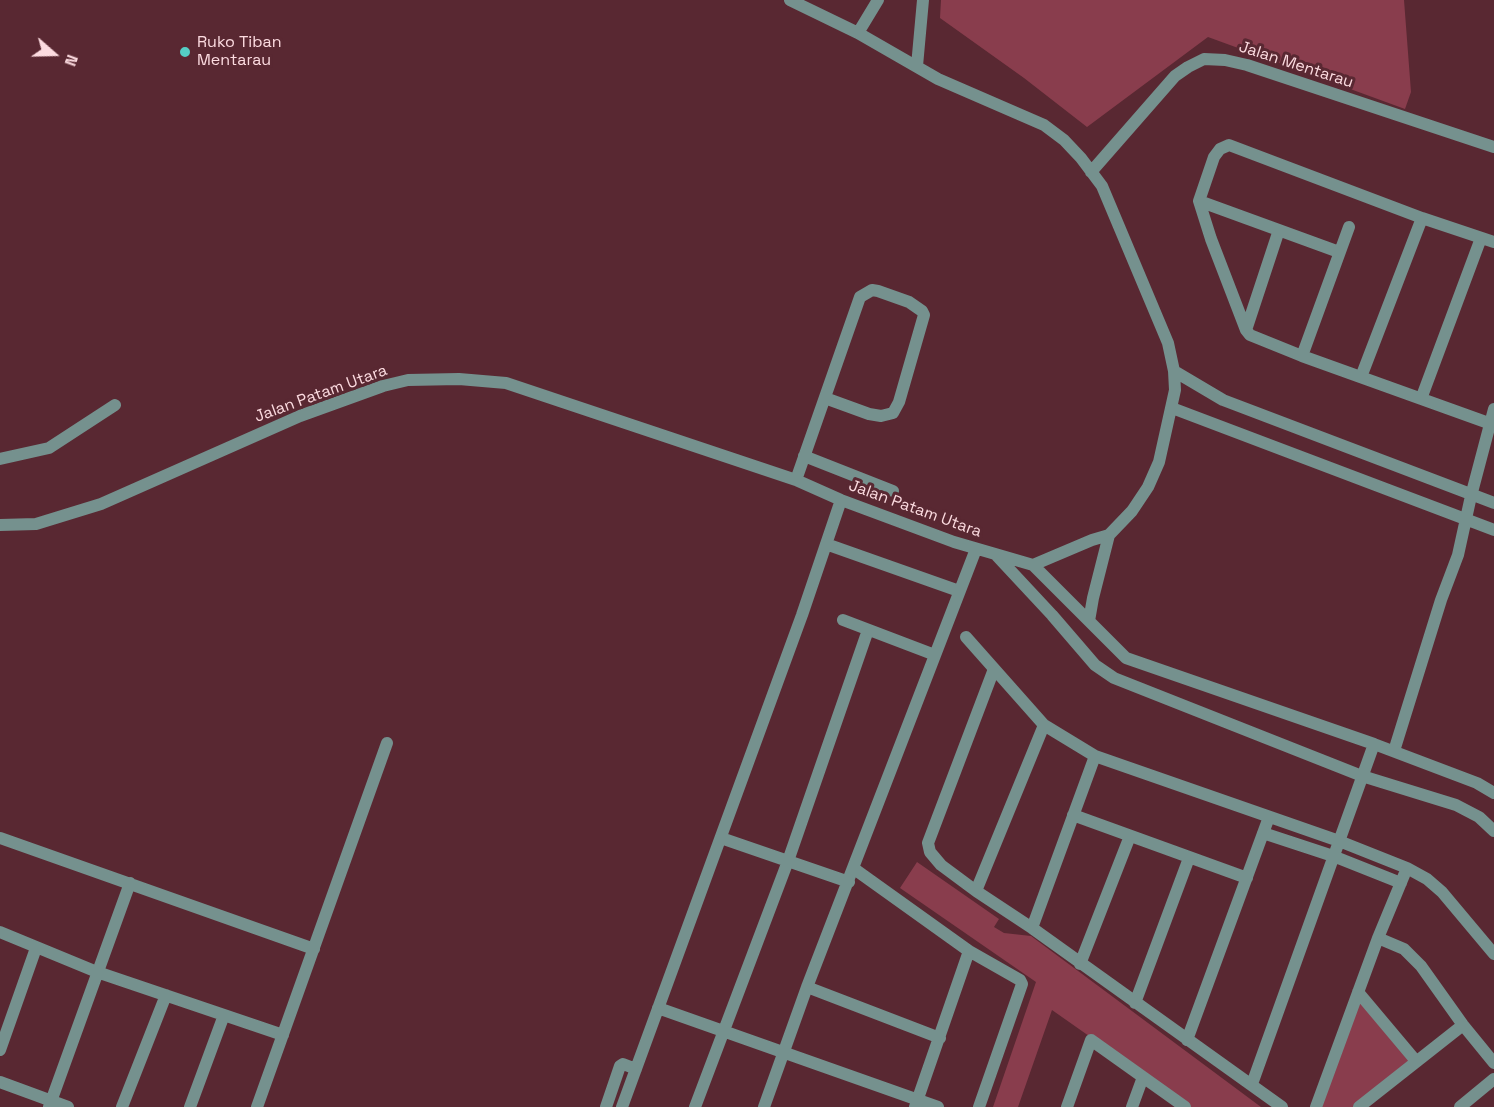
<!DOCTYPE html>
<html>
<head>
<meta charset="utf-8">
<style>
	body { margin:0 }
	#map { position:relative; width:1494px; height:1107px; overflow:hidden; background:#592832; font-family:"Space Grotesk",sans-serif }
	canvas { display:block }
	.north { position:absolute; left:24px; top:24px; width:60px; height:60px; -webkit-text-stroke:4px #592832; paint-order:stroke; rotate:110deg; font-size:16px; font-weight:700; line-height:24px; text-align:center; color:#fcdbe0 }
	.north::after { content:''; display:block; margin:auto; width:21px; height:27px; background:#fcdbe0; clip-path:polygon(50% 0,100% 100%,50% 72%,0 100%) }
</style>
</head>
<body>
<div id="map">
<canvas width="1494" height="1107"></canvas>
<div class="north">N</div>
</div>
<script>
const context = document.querySelector('canvas').getContext('2d');
context.lineJoin = 'round';
function fillPath(path, color) {
  context.fillStyle = color;
  context.fill(path, 'evenodd');
}
function toPath(rows) {
  const path = new Path2D();
  for (const r of rows) {
    path.moveTo(r[0], r[1]);
    for (let i = 2; i < r.length; i += 2) path.lineTo(r[i], r[i + 1]);
  }
  return path;
}
function trace(path, color, width, dash) {
  context.strokeStyle = color;
  context.lineWidth = width;
  context.lineCap = dash ? 'butt' : 'round';
  context.setLineDash(dash || []);
  context.stroke(path);
}
function write(font, color, halo, rows, align = 'center') {
  context.font = font + ' "Space Grotesk",sans-serif';
  context.lineWidth = 6;
  context.setLineDash([]);
  context.textBaseline = 'middle';
  context.strokeStyle = halo;
  context.fillStyle = color;
  for (const [text, x, y, turn = 0] of rows) {
    context.save();
    context.translate(x, y);
    context.rotate((+turn || 0) * Math.PI / 180);
    context.textAlign = isNaN(turn) ? turn : align;
    if (halo) context.strokeText(text, 0, 0);
    context.fillText(text, 0, 0);
    context.restore();
  }
}
fillPath(toPath([
	[941,0,1404,0,1411,92,1405,109,1208,37,1087,127,1024,78,940,18],
	[917,862,999,919,994,927,1004,933,1031,936,1261,1107,1190,1107,1052,1010,1018,1107,993,1107,1036,982,900,888],
	[1358,992,1416,1061,1359,1107,1316,1107]
]), '#893d4d');
trace(toPath([
	[858,33,878,0],
	[917,66,923,0],
	[1091,172,1175,76,1188,67,1204,59,1225,60,1247,65,1494,147],
	[1199,201,1339,252],
	[1494,242,1422,218,1229,145,1220,149,1214,157,1199,201,1211,239,1246,330,1250,335,1302,356,1494,425],
	[1246,330,1279,230],
	[1302,356,1349,227],
	[1174,371,1223,400,1494,503],
	[1361,377,1422,218],
	[1421,399,1481,238],
	[1172,408,1494,530],
	[804,456,893,491],
	[0,459,49,448,115,405],
	[796,480,860,297,872,290,878,291,909,302,922,311,924,315,899,402,893,413,881,416,869,414,825,398],
	[0,525,36,524,101,504,300,416,383,386,408,380,459,379,506,383,796,480,841,500,954,542,1033,565,1092,540,1109,535,1132,511,1148,487,1159,462,1175,390,1174,371,1168,343,1102,186,1081,158,1064,140,1044,125,938,79,858,33,790,0],
	[826,544,959,591],
	[997,556,1052,615,1095,665,1114,678,1362,776,1456,805,1479,817,1494,831],
	[1033,565,1126,658,1374,744,1477,783,1494,793],
	[843,620,935,655],
	[1089,621,1093,598,1109,535],
	[966,637,1044,725,1095,756,1339,841,1407,868,1427,879,1442,892,1494,954],
	[994,669,928,843,930,852,941,865,976,891,1032,928,1282,1107],
	[1394,751,1441,600,1458,555,1471,496,1494,409],
	[1073,815,1247,878],
	[1263,833,1333,856,1401,883],
	[0,838,314,949],
	[721,838,849,882],
	[853,868,969,951],
	[976,891,1044,725],
	[1032,928,1095,756],
	[0,932,97,972,283,1035],
	[1378,938,1404,949,1421,966,1463,1025,1494,1063],
	[1080,964,1130,836],
	[807,987,940,1038],
	[1358,992,1416,1061],
	[1135,1003,1189,858],
	[658,1008,938,1107],
	[1187,1040,1269,817],
	[0,1050,36,948],
	[0,1082,68,1107],
	[1252,1084,1374,744],
	[49,1107,130,883],
	[122,1107,166,995],
	[190,1107,224,1015],
	[257,1107,387,743],
	[606,1107,620,1066,623,1064,636,1069],
	[622,1107,802,615,841,500],
	[695,1107,788,861,868,630],
	[764,1107,807,987,976,549],
	[915,1107,969,951,1020,980,1022,984,979,1107],
	[1067,1107,1091,1040,1185,1107],
	[1132,1107,1143,1077],
	[1316,1107,1378,938,1407,868],
	[1359,1107,1463,1025],
	[1460,1107,1494,1079]
]), '#75918e', 12);
for (const [x, y, r, color] of [
	[185,52,6,"#55cec5"]
]) {
  const dot = new Path2D();
  dot.arc(x, y, r, 0, 2 * Math.PI);
  context.fillStyle = color;
  context.fill(dot);
  trace(dot, '#592832', 2);
}
write('16px', '#fcdbe0', '#592832', [
	["Ruko Tiban",197,43],
	["Mentarau",197,61]
], 'left');
write('16px', '#fcdbe0', '#592832', [
	["Jalan Mentarau",1296,65,18],
	["Jalan Patam Utara",321,394,-20],
	["Jalan Patam Utara",915,509,20]
]);
</script>
</body>
</html>
